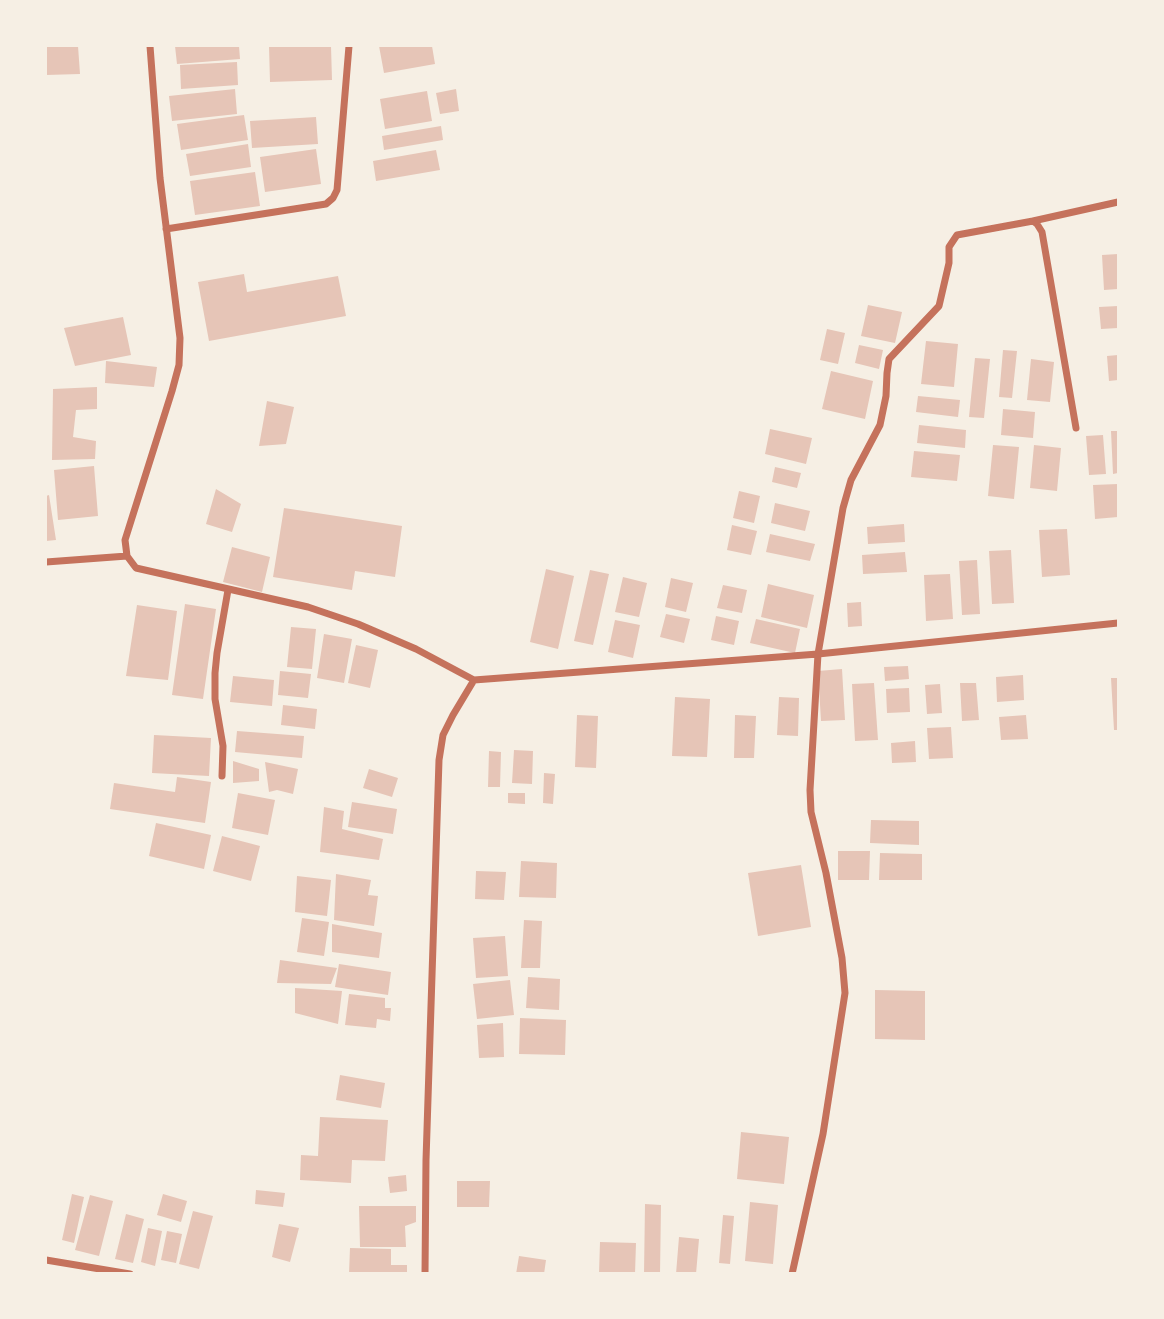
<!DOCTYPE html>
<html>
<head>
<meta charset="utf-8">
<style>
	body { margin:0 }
	#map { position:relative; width:1164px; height:1319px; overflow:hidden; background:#f6efe4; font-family:"Noto Sans",sans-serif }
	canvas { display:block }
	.frame { position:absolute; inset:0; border:47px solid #f6efe4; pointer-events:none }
</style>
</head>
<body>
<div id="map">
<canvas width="1164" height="1319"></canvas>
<div class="frame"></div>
</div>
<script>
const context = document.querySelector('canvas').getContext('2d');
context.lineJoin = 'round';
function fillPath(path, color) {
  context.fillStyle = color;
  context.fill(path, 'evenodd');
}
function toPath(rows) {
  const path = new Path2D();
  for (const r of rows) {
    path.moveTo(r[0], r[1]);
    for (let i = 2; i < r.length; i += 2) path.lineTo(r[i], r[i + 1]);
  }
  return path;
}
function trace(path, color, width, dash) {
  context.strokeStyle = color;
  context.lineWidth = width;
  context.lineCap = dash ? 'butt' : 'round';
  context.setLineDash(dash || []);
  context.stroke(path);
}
fillPath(toPath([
	[46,46,78,46,80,74,46,75],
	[175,46,239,46,240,59,177,64],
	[269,46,331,46,332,80,270,82],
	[379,46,432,46,435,64,384,73],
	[237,62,238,85,181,89,180,65],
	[235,89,237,114,172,121,169,96],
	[456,89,459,111,440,114,436,93],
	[427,91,432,121,385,129,380,99],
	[244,115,248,140,181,150,177,124],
	[316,117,318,144,252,148,250,121],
	[441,126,443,140,384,150,382,136],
	[248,144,251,167,190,176,186,154],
	[316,149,321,184,265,192,260,157],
	[436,150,440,170,376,181,373,161],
	[255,172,260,206,195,215,190,181],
	[1118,254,1118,289,1104,290,1102,255],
	[244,274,247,292,338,276,346,316,209,341,198,282],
	[868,305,902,312,895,343,861,336],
	[1118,306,1118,328,1101,329,1099,307],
	[123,317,131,355,75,366,64,328],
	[827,329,845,333,838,364,820,360],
	[926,341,958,344,954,387,921,384],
	[859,345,883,350,879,369,855,363],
	[1003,350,1017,351,1012,398,999,397],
	[1118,355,1118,380,1109,381,1107,356],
	[975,358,990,359,984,418,969,417],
	[1031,359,1054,362,1050,402,1027,400],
	[106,361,157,367,154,387,105,383],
	[831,371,873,381,865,419,822,409],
	[97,387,97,409,76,410,73,437,96,441,95,459,52,460,53,389],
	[918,396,960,400,958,417,916,412],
	[267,401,294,407,286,444,259,446],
	[1003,409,1035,412,1033,438,1001,435],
	[919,425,966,430,965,448,917,443],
	[770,429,812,438,806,464,765,454],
	[1111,431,1118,431,1118,473,1113,474],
	[1103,435,1106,474,1089,475,1086,436],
	[993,445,1019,447,1014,499,988,496],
	[1034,445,1061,448,1057,491,1030,488],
	[914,451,960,455,957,481,911,477],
	[94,466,98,516,58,520,54,470],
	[775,467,801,473,797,488,772,482],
	[1118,484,1118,517,1095,519,1093,485],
	[216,489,241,504,232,532,206,524],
	[739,491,760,496,754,523,733,518],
	[49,495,56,540,46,541,46,496],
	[775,503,810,511,805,531,771,523],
	[284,508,402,526,395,577,355,571,352,590,273,577],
	[904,524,905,542,868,544,867,527],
	[732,525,757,531,751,555,727,550],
	[1067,529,1070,575,1042,577,1039,530],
	[770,534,815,544,810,561,766,552],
	[232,547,270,557,262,592,223,582],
	[1011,550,1014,603,992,604,989,551],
	[905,552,907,572,863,574,862,555],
	[977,560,980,614,962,615,959,561],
	[546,569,574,576,558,649,530,642],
	[590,570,609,574,593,645,574,641],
	[950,574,953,619,926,621,924,575],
	[623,577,647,583,639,617,615,612],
	[671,578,693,583,686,612,665,607],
	[768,584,814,595,807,628,761,617],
	[723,585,747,590,742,613,717,608],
	[861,602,862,626,848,627,847,603],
	[185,604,216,609,203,699,172,695],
	[137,605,177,611,168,680,126,676],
	[666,614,690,619,684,643,660,637],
	[716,616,739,621,734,645,711,640],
	[756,619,800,629,795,653,750,643],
	[615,620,640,625,633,658,608,652],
	[291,627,316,629,312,669,287,667],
	[324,634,352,639,344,683,317,678],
	[356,645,378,650,370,688,348,683],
	[908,666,909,679,885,681,884,667],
	[842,669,845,720,821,721,818,671],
	[280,671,311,674,308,698,278,695],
	[1023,675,1024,700,997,702,996,677],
	[233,676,274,680,272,706,230,702],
	[1111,678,1118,678,1118,730,1114,730],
	[874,683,878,740,855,741,852,684],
	[960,683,976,683,979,720,962,721],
	[940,684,942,713,927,714,925,685],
	[909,688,910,712,887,713,886,689],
	[675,697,710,699,707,757,672,756],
	[779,697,799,698,798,736,777,735],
	[283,705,317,709,315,729,281,725],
	[577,715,598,716,596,768,575,767],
	[735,715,756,716,754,758,734,758],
	[1026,715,1028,739,1001,740,999,717],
	[951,727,953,758,929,759,927,728],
	[237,731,304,736,302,758,235,752],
	[154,735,211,738,209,776,152,773],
	[915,741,916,762,892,763,891,743],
	[514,750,533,751,532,784,512,783],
	[489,751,501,752,500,787,488,787],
	[233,761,259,769,259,781,233,783],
	[265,762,298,769,293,794,277,790,269,792],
	[369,769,398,778,392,797,363,788],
	[544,773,555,774,553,804,543,803],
	[177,777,211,782,205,823,110,809,114,783,175,792],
	[238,793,275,800,268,835,232,828],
	[508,793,525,793,525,804,508,803],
	[352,802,397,809,393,834,348,827],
	[324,807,344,811,342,829,383,839,379,860,320,852],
	[871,820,919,821,919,845,870,843],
	[156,823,211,835,204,869,149,856],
	[222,836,260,846,251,881,213,871],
	[838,851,870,851,869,880,838,880],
	[880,853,922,854,922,880,879,880],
	[521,861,557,863,556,898,519,897],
	[801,865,811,927,758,936,748,873],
	[476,871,506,872,504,900,475,899],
	[336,874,371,880,368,895,378,896,374,926,334,920],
	[297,876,331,880,327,916,295,912],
	[302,918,329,922,324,956,297,952],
	[524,920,542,921,540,968,521,968],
	[332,924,382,933,379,958,332,952],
	[505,936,508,976,476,978,473,938],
	[280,960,337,968,331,984,277,983],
	[339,964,391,972,388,995,335,987],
	[528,977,560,979,559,1010,526,1008],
	[510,980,514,1015,477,1019,473,984],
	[295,988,342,991,338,1024,295,1013],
	[875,990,925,991,925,1040,875,1039],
	[349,994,385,998,385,1008,391,1008,390,1021,377,1019,376,1028,345,1025],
	[520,1018,566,1020,565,1055,519,1054],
	[503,1023,504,1057,479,1058,477,1025],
	[340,1075,385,1083,381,1108,336,1100],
	[320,1117,388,1120,385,1161,352,1160,351,1183,300,1180,301,1155,318,1156],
	[741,1132,789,1137,784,1184,737,1179],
	[406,1175,407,1191,390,1193,388,1177],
	[457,1181,490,1181,489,1207,457,1207],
	[256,1190,285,1193,283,1207,255,1204],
	[72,1194,84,1197,74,1243,62,1240],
	[163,1194,187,1201,181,1222,157,1215],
	[90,1195,113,1201,99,1256,75,1250],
	[750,1202,778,1205,773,1264,745,1261],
	[645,1204,661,1205,660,1274,644,1274],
	[359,1206,416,1206,416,1222,405,1226,406,1247,360,1247],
	[193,1211,213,1216,199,1269,179,1264],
	[126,1214,144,1219,133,1263,115,1259],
	[723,1215,734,1216,730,1264,719,1263],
	[279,1224,299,1228,290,1262,272,1257],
	[148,1228,162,1231,155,1266,141,1262],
	[167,1231,182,1234,176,1263,161,1260],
	[679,1237,699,1239,696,1274,676,1274],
	[600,1242,636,1243,635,1274,599,1274],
	[350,1248,391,1249,391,1265,407,1265,407,1274,349,1274],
	[519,1256,546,1260,544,1274,516,1274]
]), '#e6c5b7');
trace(toPath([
	[150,46,160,178,180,338,179,365,172,391,125,540,127,556,136,568,308,607,358,624,416,649,474,680,453,715,443,735,439,760,426,1160,425,1274],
	[1033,221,1118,202],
	[166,229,326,204,333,198,337,190,349,46],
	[46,562,127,556],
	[474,680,818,654,1118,623],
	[222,776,223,746,215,699,215,673,217,653,228,590],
	[46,1260,130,1274],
	[792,1274,823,1134,845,993,842,958,826,873,811,812,810,790,818,654,843,508,851,480,880,425,886,396,887,373,889,359,939,306,949,263,949,247,957,235,1033,221,1037,224,1042,232,1076,428]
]), '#c5725c', 7);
</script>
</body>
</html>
